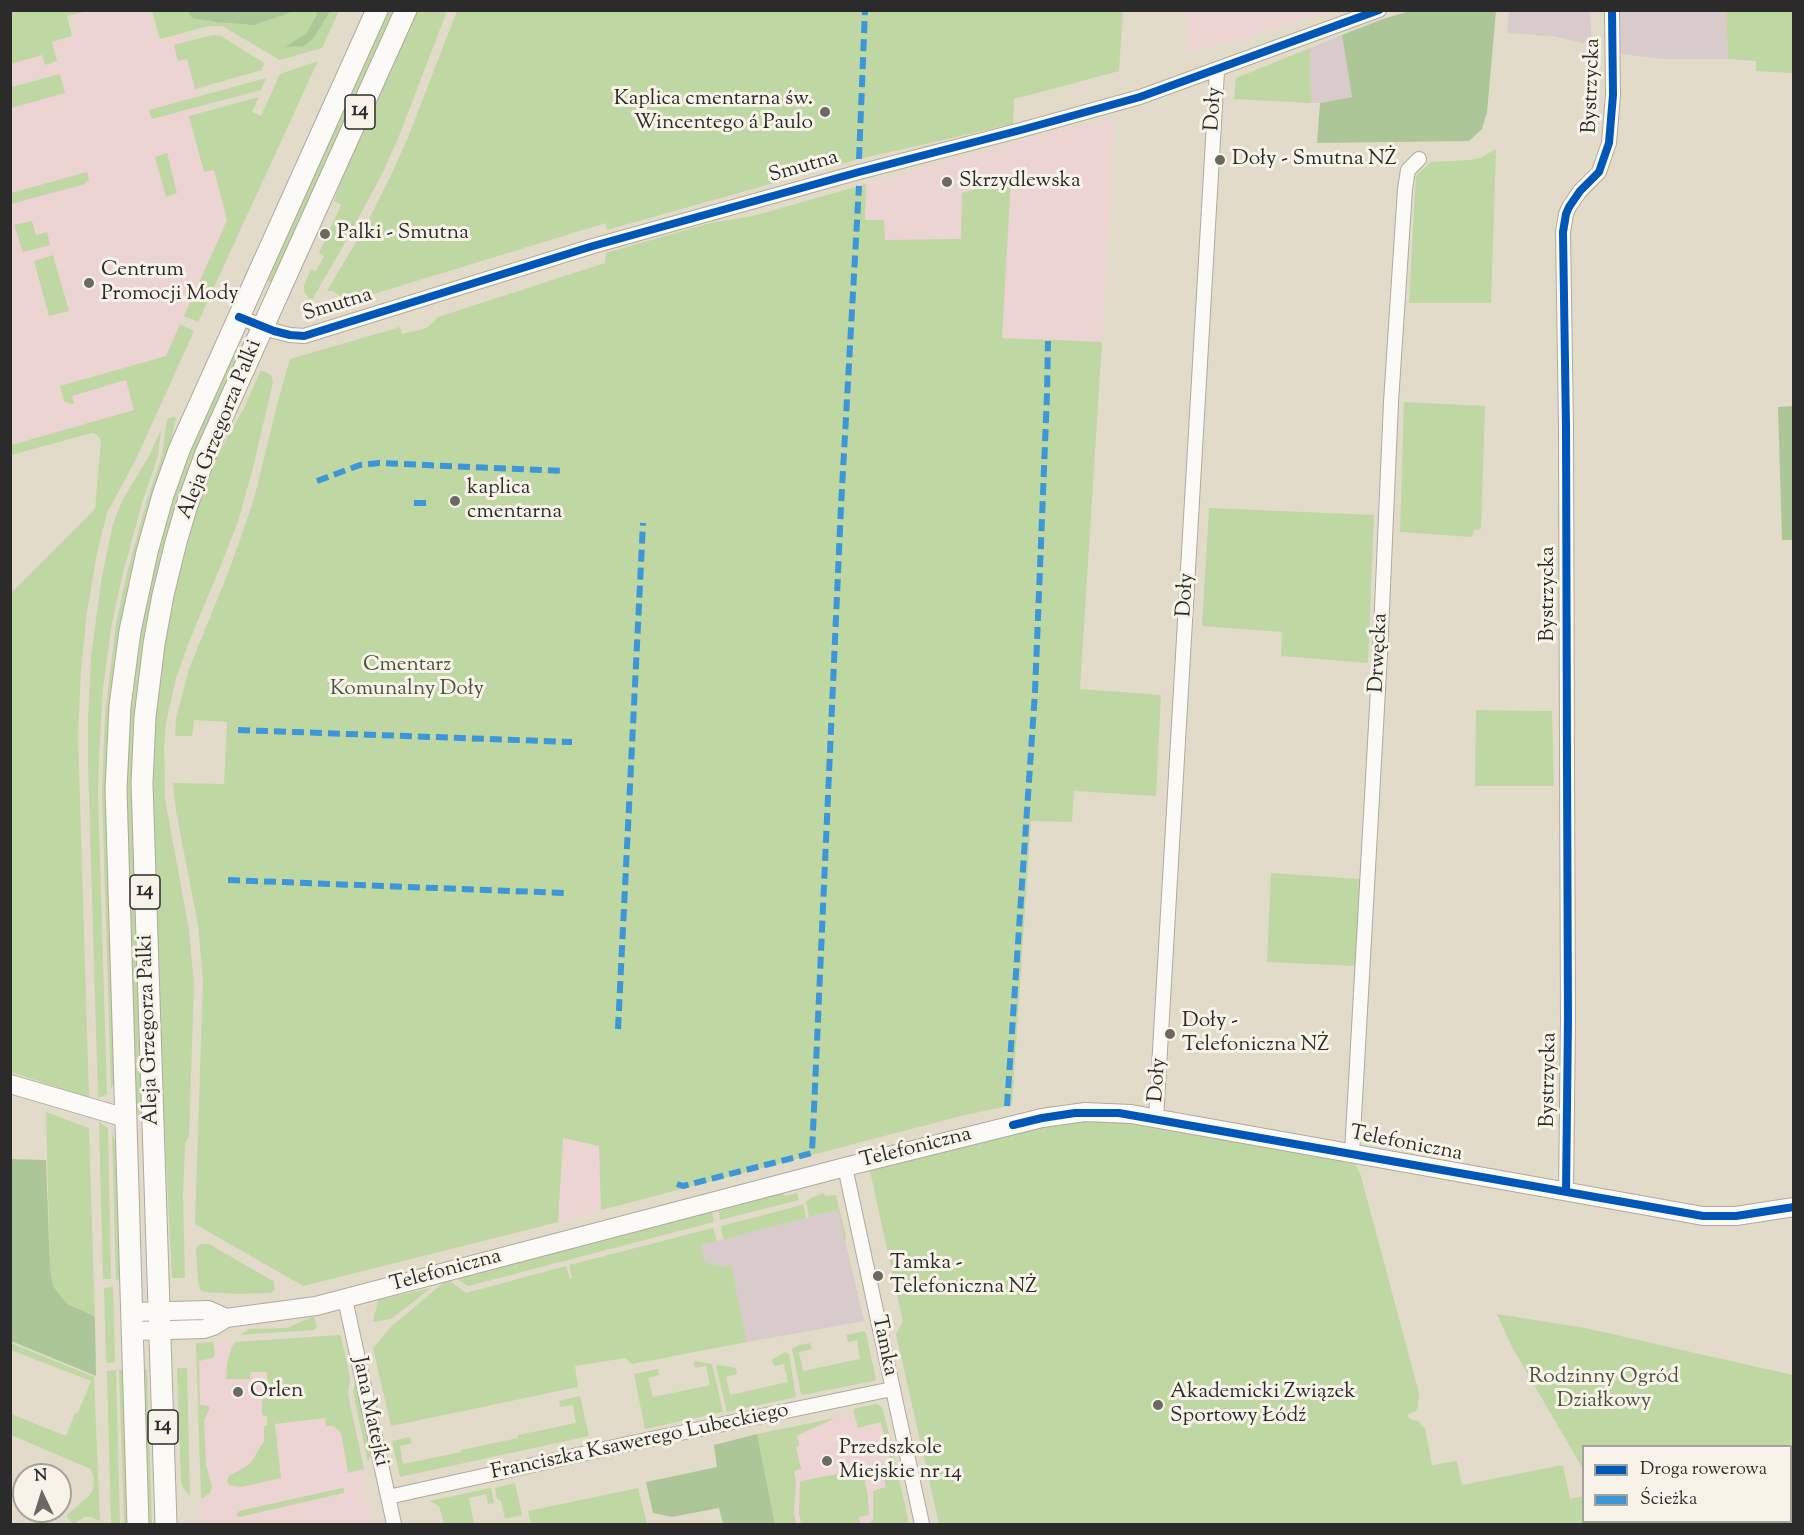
<!DOCTYPE html>
<html>
<head>
<meta charset="utf-8">
<style>
	body { margin:0 }
	#map { position:relative; width:1804px; height:1535px; overflow:hidden; background:#e2dbca; font-family:"Sorts Mill Goudy",serif }
	canvas { display:block }
	.frame { position:absolute; inset:0; border:12px solid #2b2b2b; pointer-events:none }
	.legend { position:absolute; left:1582px; top:1445px; width:210px; height:78px; box-sizing:border-box; background:#f7f3e8; border:2px solid #a5a39c; margin:0; padding:8px 10px; list-style:none; font-size:18px; color:#2b2b2b }
	.legend li { display:flex; align-items:center; gap:12px; height:30px }
	.legend b { width:30px; border:2px solid #a5a39c }
	.north { position:absolute; left:12px; top:1463px; width:60px; height:60px; box-sizing:border-box; background:#f7f3e8; border:2px solid #a5a39c; border-radius:50%; rotate:356deg; font-size:16px; font-weight:700; line-height:24px; text-align:center; color:#2b2b2b }
	.north::after { content:''; display:block; margin:auto; width:21px; height:27px; background:#6b6963; clip-path:polygon(50% 0,100% 100%,50% 72%,0 100%) }
</style>
</head>
<body>
<div id="map">
<canvas width="1804" height="1535"></canvas>
<div class="frame"></div>
<ul class="legend">
<li><b style="height:8px;background:#0057b8"></b>Droga rowerowa</li>
<li><b style="height:8px;background:#3c96d7"></b>Ścieżka</li>
</ul>
<div class="north">N</div>
</div>
<script>
const context = document.querySelector('canvas').getContext('2d');
context.lineJoin = 'round';
function fillPath(path, color) {
  context.fillStyle = color;
  context.fill(path, 'evenodd');
}
function toPath(rows) {
  const path = new Path2D();
  for (const r of rows) {
    path.moveTo(r[0], r[1]);
    for (let i = 2; i < r.length; i += 2) path.lineTo(r[i], r[i + 1]);
  }
  return path;
}
function trace(path, color, width, dash) {
  context.strokeStyle = color;
  context.lineWidth = width;
  context.lineCap = dash ? 'butt' : 'round';
  context.setLineDash(dash || []);
  context.stroke(path);
}
function write(font, color, halo, rows, align = 'center') {
  context.font = font + ' "Sorts Mill Goudy",serif';
  context.lineWidth = 6;
  context.setLineDash([]);
  context.textBaseline = 'middle';
  context.strokeStyle = halo;
  context.fillStyle = color;
  for (const [text, x, y, turn = 0] of rows) {
    context.save();
    context.translate(x, y);
    context.rotate((+turn || 0) * Math.PI / 180);
    context.textAlign = isNaN(turn) ? turn : align;
    if (halo) context.strokeText(text, 0, 0);
    context.fillText(text, 0, 0);
    context.restore();
  }
}
fillPath(toPath([
	[88,11,149,11,158,42,183,35,202,110,188,115,204,172,214,170,227,220,142,410,11,455,11,64,42,55,52,42,77,34,72,15],
	[1189,11,1189,10,1331,11,1186,54],
	[1115,117,1102,342,1002,338,962,239,884,240,865,220,866,184,1013,142],
	[562,1138,599,1146,601,1210,558,1222],
	[339,1335,341,1337,350,1381,348,1394,364,1469,363,1484,373,1524,201,1524,196,1343,236,1342],
	[877,1409,906,1524,775,1524,757,1434]
]), '#ecd4d3');
fillPath(toPath([
	[1509,11,1590,11,1592,45,1552,36,1507,33],
	[1618,11,1726,11,1728,59,1664,59,1620,54],
	[1342,35,1352,97,1320,103,1311,103,1310,48],
	[838,1210,864,1321,747,1342,731,1264,723,1267,705,1262,701,1245]
]), '#d9cacb');
fillPath(toPath([
	[11,10,88,10,88,11,67,16,72,36,52,42,57,61,45,65,42,55,11,64],
	[152,11,339,11,322,48,280,60,222,26,209,26,160,39],
	[387,11,396,11,272,283,265,280],
	[417,11,447,11,399,136,383,172,350,234,313,298,309,299,304,291,304,285,311,269,316,271,324,256,319,253,341,205,334,201,342,178],
	[457,11,457,10,1123,11,1119,71,1014,99,1013,124,859,159,607,230,606,223,341,304,340,296,333,291,327,291,366,225,391,175,407,140],
	[1726,11,1793,11,1793,73,1756,71,1756,61,1728,59],
	[213,35,221,36,264,63,262,70,195,89,187,59,178,61,174,45],
	[1310,48,1311,103,1234,99,1236,78],
	[318,61,198,322,184,316,227,220,214,170,204,172,189,116,259,97,252,112,261,116,280,74],
	[60,74,65,93,11,108,11,87],
	[266,78,261,90,152,119,149,110],
	[1496,149,1491,303,1409,303,1416,176,1431,162,1471,160,1482,157],
	[167,153,177,193,166,197,155,157],
	[87,172,89,180,85,184,11,204,11,193],
	[1011,179,1002,338,1102,342,1080,689,1161,695,1156,796,1074,791,1072,822,1031,821,1012,1105,961,1116,601,1210,599,1146,563,1138,558,1222,303,1286,195,1224,203,980,198,925,176,811,173,783,224,784,227,722,194,720,192,736,175,736,176,719,189,669,230,568,254,499,279,397,290,359,400,327,402,334,427,328,438,317,605,263,606,253,710,223,753,216,866,184,865,220,884,220,885,240,961,239,962,193],
	[32,221,36,235,47,232,50,245,23,252,14,225],
	[53,255,69,311,49,316,34,261],
	[180,324,194,331,137,457,107,513,97,553,87,612,81,670,78,735,89,1098,11,1072,10,594,95,509,101,440,96,434,92,433,11,455,11,445,134,410,126,380,72,396,74,404,70,404,64,401,60,386,166,356],
	[231,355,238,358,155,590,144,1121,138,1115,134,1089,125,801,126,753,136,648,155,557,182,467],
	[261,370,271,375,273,382,252,472,238,521,221,565,189,642,176,678,166,723,164,746,165,799,189,930,194,985,189,1136,185,1144,183,1195,185,1278,172,1278,162,1080,153,803,154,757,157,698,165,644,175,590,197,509,216,458,244,408],
	[1404,402,1485,406,1481,529,1474,530,1472,537,1400,532],
	[173,417,176,418,171,440,146,516,130,577,122,615,110,699,106,776,115,1080,111,1090,102,793,105,714,116,624,127,573,147,500,162,456,167,419],
	[161,430,158,456,143,500,123,573,112,623,103,688,99,754,98,793,107,1094,98,1098,88,763,88,719,91,656,102,576,113,524,122,501,149,456],
	[1209,508,1374,515,1368,663,1281,656,1282,632,1202,626],
	[1476,710,1552,711,1554,786,1475,786],
	[1271,873,1360,879,1356,966,1267,962],
	[46,1112,89,1128,95,1322,93,1316,67,1304,53,1286,50,1268],
	[1088,1121,1125,1122,1355,1164,1360,1173,1419,1393,1418,1407,1416,1411,1408,1414,1409,1419,1418,1421,1425,1429,1432,1465,1457,1461,1462,1485,1563,1465,1570,1499,1583,1496,1584,1522,1611,1522,1613,1524,939,1524,896,1334,903,1322,870,1171,1030,1129,1049,1125],
	[99,1122,108,1129,111,1279,103,1279],
	[112,1134,116,1142,121,1279,116,1280],
	[783,1193,785,1196,797,1193,799,1200,720,1220,719,1211],
	[824,1193,825,1196,836,1195,846,1237,845,1241,838,1210,809,1217,806,1202,811,1198],
	[803,1203,806,1218,725,1239,723,1238,721,1226,802,1205],
	[712,1212,714,1222,468,1286,457,1279],
	[713,1228,717,1241,701,1245,705,1262,723,1267,731,1264,747,1342,632,1364,625,1358,575,1366,578,1387,391,1426,373,1348,391,1327,444,1282,450,1281,466,1293,566,1266,570,1279,572,1278,569,1265],
	[201,1244,209,1244,273,1281,275,1289,271,1293,236,1294,204,1292,200,1290,198,1282,196,1248],
	[113,1287,115,1362,106,1363,104,1288],
	[431,1288,391,1319,373,1322,378,1300],
	[1497,1314,1585,1328,1793,1375,1793,1524,1713,1524,1709,1522,1790,1522,1790,1446,1584,1446,1583,1469,1512,1347],
	[314,1316,317,1327,314,1330,240,1335,250,1329,287,1328],
	[864,1331,866,1333,876,1379,874,1381,803,1395,801,1394,792,1349,799,1345,810,1343,812,1349,799,1352,803,1371,860,1359,857,1340,848,1342,846,1335],
	[339,1335,341,1337,350,1377,348,1394,364,1469,348,1473,341,1433,334,1426,326,1426,325,1418,275,1424,281,1478,241,1487,229,1485,227,1481,229,1476,250,1464,264,1441,264,1426,267,1426,267,1416,262,1415,262,1399,268,1398,267,1372,251,1372,250,1379,226,1379,227,1363,232,1346,236,1342],
	[213,1342,215,1353,213,1358,199,1361,200,1405,208,1406,210,1408,204,1420,206,1464,212,1487,210,1493,201,1499,196,1343],
	[11,1343,94,1377,100,1521,91,1517,85,1517,73,1524,67,1517,67,1515,90,1495,93,1490,94,1479,91,1469,11,1435,11,1414,66,1436,75,1413,78,1413,91,1381,11,1350],
	[785,1352,789,1354,796,1397,727,1412,716,1366,718,1365,736,1368,737,1374,726,1377,730,1395,788,1382,784,1364,774,1366,772,1360],
	[694,1361,712,1364,723,1412,645,1429,634,1374,658,1369,659,1375,648,1378,653,1397,710,1385,706,1366,695,1368],
	[177,1368,187,1368,190,1496,183,1488,181,1481],
	[143,1369,147,1369,152,1524,147,1524],
	[116,1370,120,1524,111,1524,107,1371],
	[119,1370,123,1370,128,1524,124,1524],
	[355,1384,357,1384,371,1452,368,1463,353,1392],
	[580,1396,589,1436,400,1477,392,1441,410,1437,412,1443,400,1446,403,1464,461,1452,461,1450,518,1438,518,1435,576,1423,573,1405,560,1407,559,1401],
	[876,1404,882,1407,889,1434,884,1435,881,1422,858,1428,853,1409],
	[835,1418,796,1436,799,1441,799,1446,796,1447,801,1469,794,1471,796,1482,794,1513,796,1524,775,1524,757,1434],
	[891,1443,909,1524,869,1524,873,1519,873,1491,886,1487,883,1476,871,1478,868,1467,891,1463,886,1444],
	[863,1469,868,1498,869,1515,859,1517,860,1524,801,1524,799,1513,800,1481],
	[515,1483,522,1515,505,1519,501,1501,497,1499,495,1488],
	[342,1488,344,1489,344,1493,239,1517,236,1516,239,1511],
	[491,1488,494,1503,488,1504,486,1494,469,1498,474,1524,444,1524,439,1506,429,1501],
	[638,1488,647,1524,531,1524,528,1511]
]), '#bfd7a2');
fillPath(toPath([
	[1413,10,1496,11,1487,112,1482,129,1469,141,1317,143,1320,103,1352,97,1342,35,1383,19],
	[188,11,295,11,254,25,217,22,192,18],
	[316,11,330,11,314,38,304,46,285,47,307,33,317,14],
	[1793,406,1793,540,1782,540,1778,407],
	[11,1159,46,1160,50,1268,53,1286,67,1304,94,1316,95,1322,96,1376,11,1341],
	[757,1434,775,1524,723,1524,719,1508,672,1517,653,1513,646,1482,717,1467,714,1445]
]), '#adc698');
const street = toPath([
	[239,317,274,331,290,335,304,336,593,246,859,172,1021,130,1140,97,1379,10],
	[1156,1119,1217,71],
	[1352,1153,1380,654,1391,402,1405,189,1408,170,1419,159],
	[845,1167,922,1524],
	[1566,1192,1568,1019,1567,764,1566,427,1563,232,1566,214,1569,207,1580,191,1599,172,1609,143,1613,95,1612,10],
	[345,1299,394,1524],
	[388,1497,632,1443,892,1389]
]);
const secondary = toPath([
	[10,1084,126,1118],
	[132,1312,208,1310,226,1318],
	[133,1331,204,1329,213,1326,226,1318,316,1306,845,1167,1042,1118,1085,1112,1131,1114,1703,1216,1736,1216,1794,1207]
]);
const primary = toPath([
	[138,1524,116,789,120,706,130,631,147,552,163,495,179,450,377,10],
	[166,1524,142,783,145,717,154,644,163,595,176,542,186,508,206,453,406,10]
]);
trace(street, '#afaa9f', 16);
trace(secondary, '#afaa9f', 20);
trace(primary, '#afaa9f', 23);
trace(street, '#fbfaf7', 14);
trace(secondary, '#fbfaf7', 18);
trace(primary, '#fbfaf7', 21);
trace(toPath([
	[859,159,865,10],
	[317,481,360,465,379,463,563,471],
	[414,503,431,503],
	[238,730,572,742],
	[228,880,564,893],
	[618,1029,643,523],
	[1007,1106,1035,692,1047,394,1048,341],
	[677,1184,683,1186,812,1153,841,506,859,186]
]), '#3c96d7', 6, [12, 6]);
trace(toPath([
	[239,317,274,331,290,335,304,336,593,246,859,172,1021,130,1140,97,1379,10],
	[1013,1125,1042,1118,1075,1113,1119,1113,1703,1216,1736,1216,1794,1207],
	[1566,1192,1568,1019,1567,764,1566,427,1563,232,1566,214,1569,207,1580,191,1599,172,1609,143,1613,95,1612,10]
]), '#0057b8', 8);
for (const [x, y, r, color] of [
	[825,112,6,"#6b6963"],
	[1220,160,6,"#6b6963"],
	[947,182,6,"#6b6963"],
	[325,234,6,"#6b6963"],
	[89,283,6,"#6b6963"],
	[455,501,6,"#6b6963"],
	[1170,1034,6,"#6b6963"],
	[878,1276,6,"#6b6963"],
	[238,1392,6,"#6b6963"],
	[1158,1405,6,"#6b6963"],
	[827,1461,6,"#6b6963"]
]) {
  const dot = new Path2D();
  dot.arc(x, y, r, 0, 2 * Math.PI);
  context.fillStyle = color;
  context.fill(dot);
  trace(dot, '#f7f3e8', 2);
}
for (const [x, y, w] of [
	[360,112,30],
	[145,892,30],
	[163,1427,30]
]) {
  const box = new Path2D();
  box.roundRect(x - w / 2, y - 17, w, 34, 4.5);
  context.fillStyle = '#f7f3e8';
  context.fill(box);
  trace(box, '#2b2b2b', 1.5);
}
write('bold 20px', '#2b2b2b', null, [
	["14",360,112],
	["14",145,892],
	["14",163,1427]
]);
write('21px', '#2b2b2b', '#f7f3e8', [
	["Bystrzycka",1593,86,-88],
	["Doły",1215,109,-87],
	["Smutna",804,168,-16],
	["Smutna",338,306,-17],
	["Aleja Grzegorza Palki",221,430,-68],
	["Bystrzycka",1549,594,-90],
	["Doły",1187,595,-87],
	["Drwęcka",1380,653,-87],
	["Aleja Grzegorza Palki",150,1030,-92],
	["Doły",1159,1080,-86],
	["Bystrzycka",1550,1080,-89],
	["Telefoniczna",1406,1145,11],
	["Telefoniczna",916,1149,-14],
	["Telefoniczna",446,1272,-15],
	["Tamka",883,1346,78],
	["Jana Matejki",369,1412,78],
	["Franciszka Ksawerego Lubeckiego",640,1443,-12]
]);
write('21px', '#2b2b2b', '#f7f3e8', [
	["Kaplica cmentarna św.",813,100,"right"],
	["Wincentego á Paulo",813,124,"right"],
	["Doły - Smutna NŻ",1232,160],
	["Skrzydlewska",959,182],
	["Palki - Smutna",337,234],
	["Centrum",101,271],
	["Promocji Mody",101,295],
	["kaplica",467,489],
	["cmentarna",467,513],
	["Doły -",1182,1022],
	["Telefoniczna NŻ",1182,1046],
	["Tamka -",890,1264],
	["Telefoniczna NŻ",890,1288],
	["Orlen",250,1392],
	["Akademicki Związek",1170,1393],
	["Sportowy Łódź",1170,1417],
	["Przedszkole",839,1449],
	["Miejskie nr 14",839,1473]
], 'left');
write('21px', '#495541', '#f7f3e8', [
	["Cmentarz",407,666],
	["Komunalny Doły",407,690],
	["Rodzinny Ogród",1604,1378],
	["Działkowy",1604,1402]
]);
</script>
</body>
</html>
